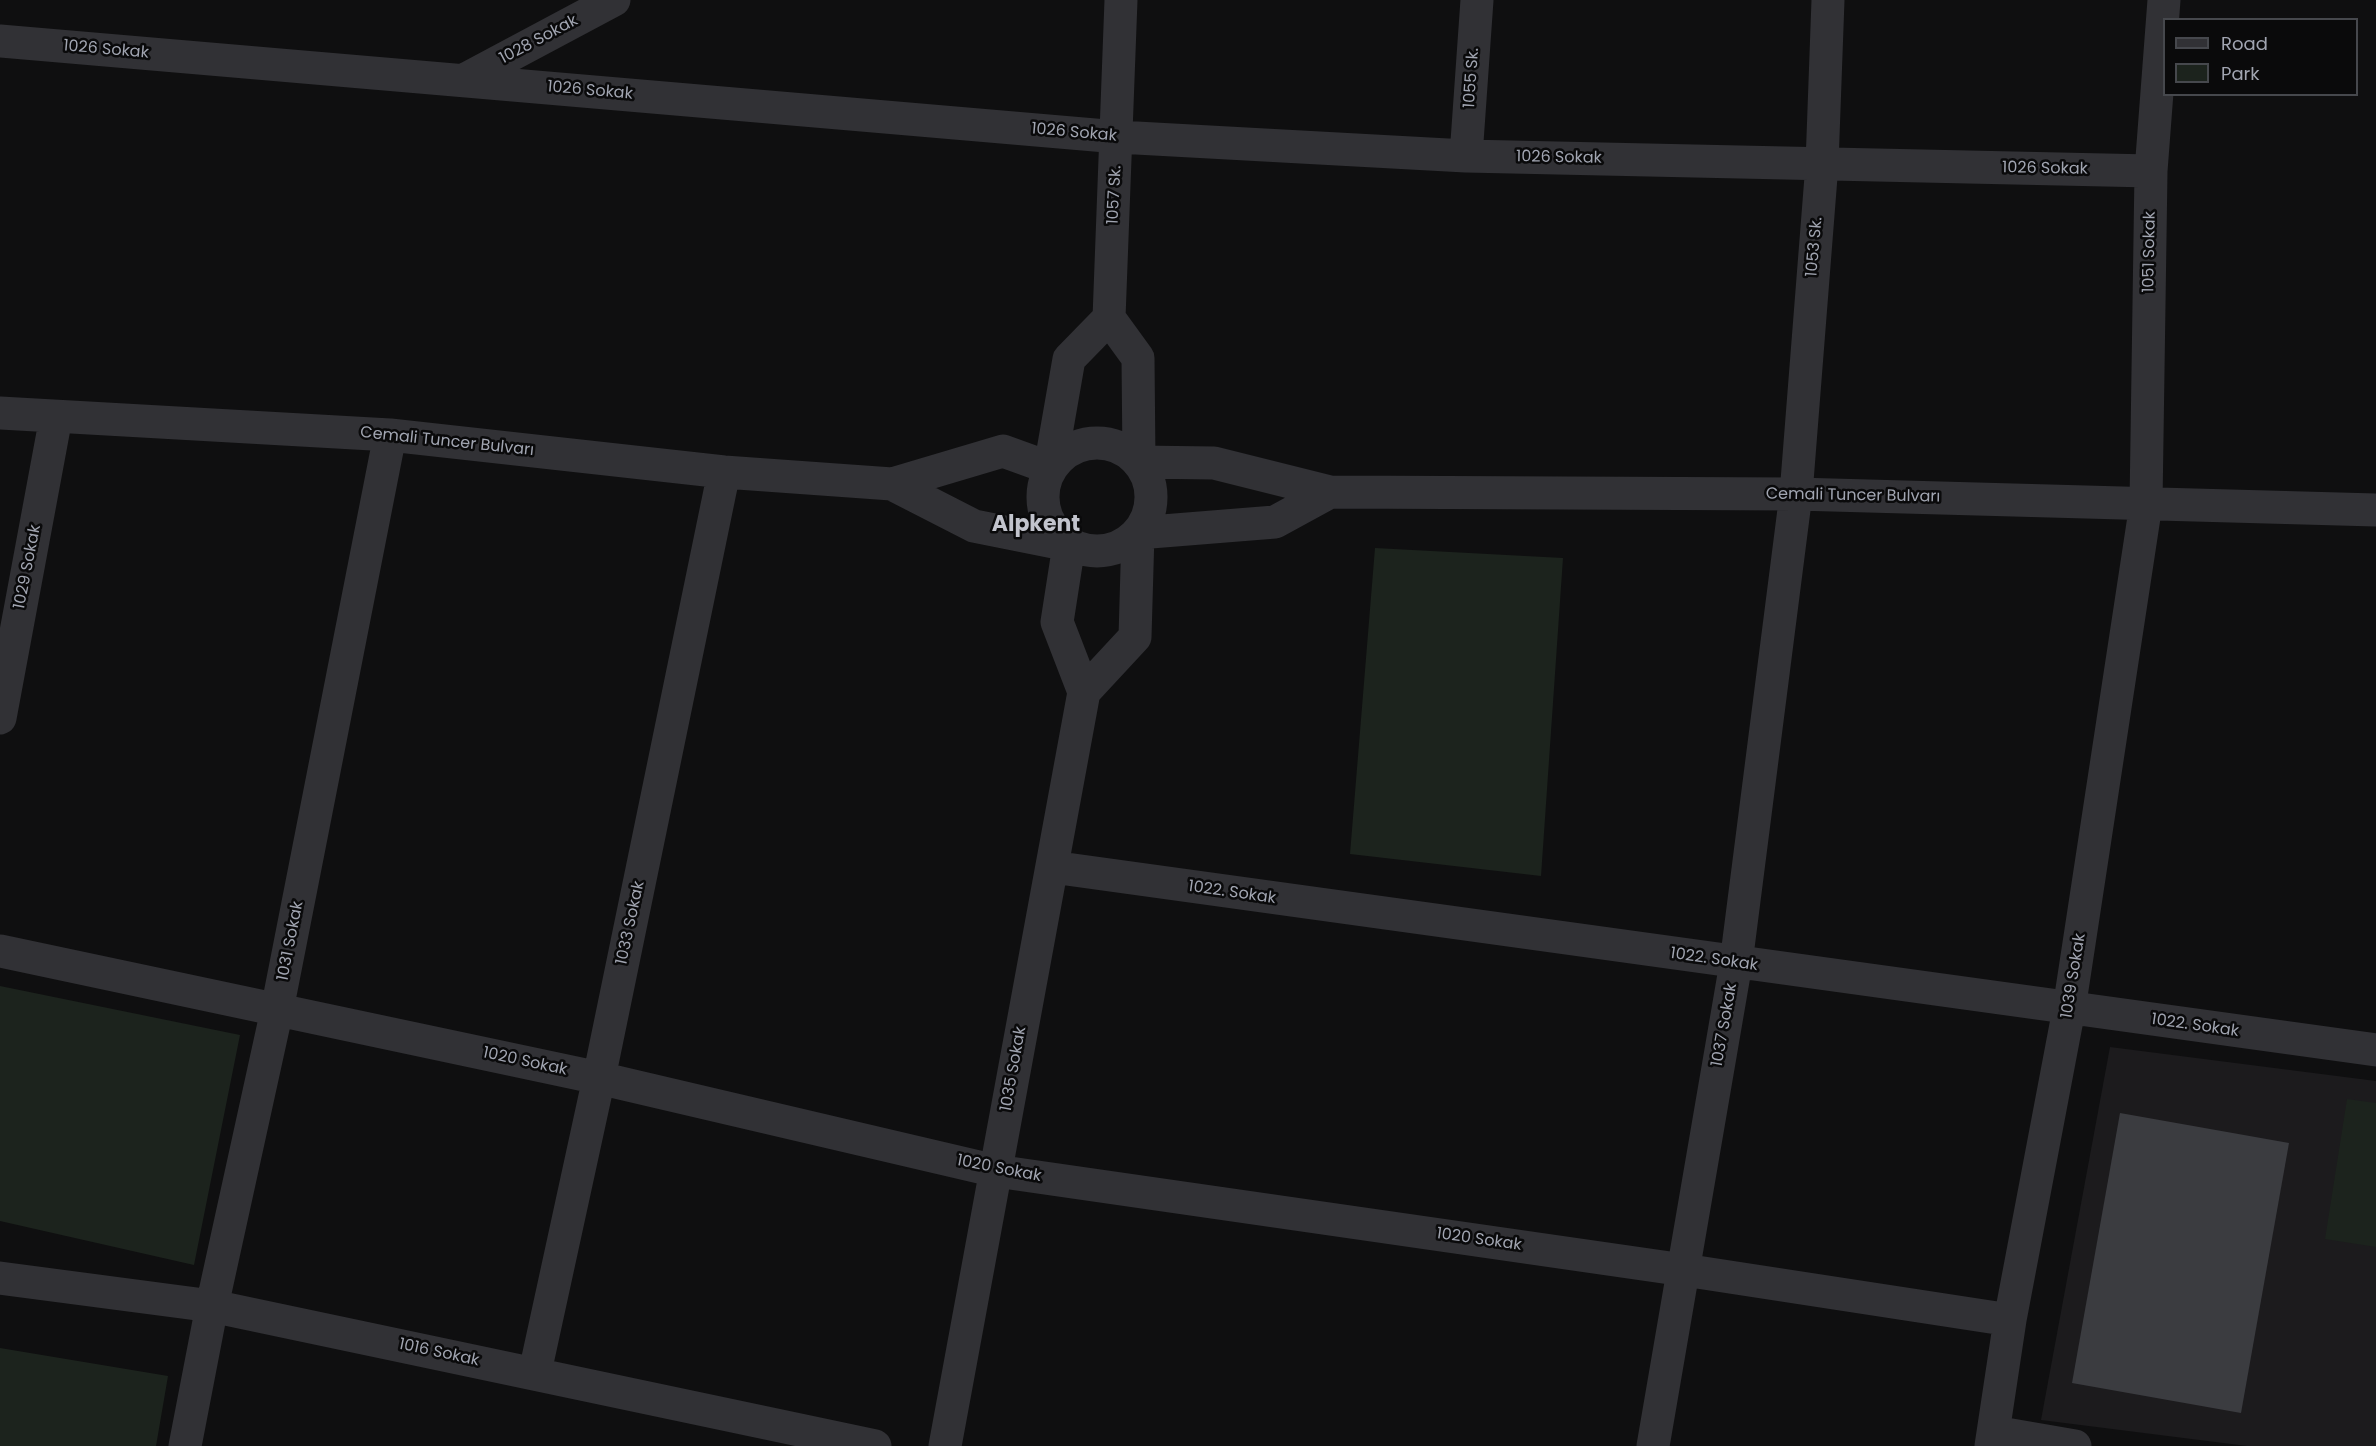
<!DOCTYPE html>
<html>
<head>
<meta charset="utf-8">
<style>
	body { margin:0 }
	#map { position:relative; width:2376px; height:1446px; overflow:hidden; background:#0f0f10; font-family:Poppins,sans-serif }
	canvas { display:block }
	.legend { position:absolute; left:2163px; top:18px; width:195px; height:78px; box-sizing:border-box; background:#0a0a0b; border:2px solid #46484d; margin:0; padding:8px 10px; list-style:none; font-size:18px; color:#a1a5b1 }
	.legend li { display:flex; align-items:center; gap:12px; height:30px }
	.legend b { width:30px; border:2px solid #46484d }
</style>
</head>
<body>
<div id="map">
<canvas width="2376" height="1446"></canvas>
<ul class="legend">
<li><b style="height:8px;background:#313135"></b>Road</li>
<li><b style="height:16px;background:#1c231d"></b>Park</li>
</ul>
</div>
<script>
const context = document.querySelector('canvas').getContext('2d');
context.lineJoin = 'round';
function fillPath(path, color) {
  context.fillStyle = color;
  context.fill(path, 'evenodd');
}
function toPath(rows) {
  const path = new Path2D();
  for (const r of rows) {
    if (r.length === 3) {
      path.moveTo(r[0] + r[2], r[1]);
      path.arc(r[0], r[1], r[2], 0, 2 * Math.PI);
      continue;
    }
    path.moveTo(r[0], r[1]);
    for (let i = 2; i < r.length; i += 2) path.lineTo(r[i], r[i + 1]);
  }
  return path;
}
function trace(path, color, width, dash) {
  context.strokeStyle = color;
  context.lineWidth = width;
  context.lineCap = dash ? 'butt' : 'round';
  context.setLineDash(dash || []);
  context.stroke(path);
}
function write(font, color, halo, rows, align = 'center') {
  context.font = font + ' Poppins,sans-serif';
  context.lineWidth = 5;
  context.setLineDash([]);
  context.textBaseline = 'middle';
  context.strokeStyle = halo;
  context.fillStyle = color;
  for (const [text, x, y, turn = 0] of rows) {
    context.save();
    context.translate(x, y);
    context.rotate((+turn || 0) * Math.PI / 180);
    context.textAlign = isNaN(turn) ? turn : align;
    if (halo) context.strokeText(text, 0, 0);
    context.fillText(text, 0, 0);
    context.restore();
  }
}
fillPath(toPath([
	[2110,1047,2376,1081,2376,1446,2247,1446,2041,1420]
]), '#1c1b1d');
fillPath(toPath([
	[1375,548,1563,558,1541,876,1350,854],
	[0,986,240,1035,194,1265,0,1221],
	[2347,1099,2376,1103,2376,1247,2325,1239],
	[0,1348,168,1376,156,1446,0,1446]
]), '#1c231d');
fillPath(toPath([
	[2120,1113,2289,1143,2241,1413,2072,1383]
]), '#3b3c40');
trace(toPath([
	[0,41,1118,137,1466,156,2151,171],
	[464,80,614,0],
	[1466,156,1477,0],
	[1109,318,1138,358,1139,462,1214,463,1330,492,1796,494,2376,510],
	[1109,318,1121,0],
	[0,413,390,435,724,472,892,484,1003,451,1050,468,1069,359,1109,318],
	[1097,497,54],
	[892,484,974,526,1069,545,1057,622,1084,692],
	[1084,692,1135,637,1138,533,1275,522,1330,492],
	[0,718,56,417],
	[1052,867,2376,1050],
	[0,951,599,1078,996,1171,1684,1270,2010,1320],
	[0,1278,212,1306,875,1446],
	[535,1372,599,1078,724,472],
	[1994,1432,2075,1446],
	[185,1446,212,1306,277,1010,390,435],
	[945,1446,1084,692],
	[1653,1446,1736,963,1796,494,1822,164,1828,0],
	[1991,1446,2010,1320,2069,1009,2146,504,2151,171,2164,0]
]), '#313135', 33);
write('16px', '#a1a5b1', '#0a0a0b', [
	["1028 Sokak",539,40,-28],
	["1026 Sokak",106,50,5],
	["1055 Sk.",1472,78,-86],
	["1026 Sokak",590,91,5],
	["1026 Sokak",1074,133,5],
	["1026 Sokak",1559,158,1],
	["1026 Sokak",2045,169,1],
	["1057 Sk.",1115,195,-87],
	["1053 Sk.",1815,247,-85],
	["1051 Sokak",2150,252,-89],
	["Cemali Tuncer Bulvarı",447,442,6],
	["Cemali Tuncer Bulvarı",1853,496,1],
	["1029 Sokak",28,567,-79],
	["1022. Sokak",1232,893,8],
	["1033 Sokak",631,923,-78],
	["1031 Sokak",291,941,-79],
	["1022. Sokak",1714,960,8],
	["1039 Sokak",2074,976,-81],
	["1037 Sokak",1725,1025,-80],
	["1022. Sokak",2195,1026,8],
	["1020 Sokak",525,1062,12],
	["1035 Sokak",1014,1069,-80],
	["1020 Sokak",999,1169,11],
	["1020 Sokak",1479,1240,8],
	["1016 Sokak",439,1353,12]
]);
write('bold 22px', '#c2c4cd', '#0a0a0b', [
	["Alpkent",1036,525]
]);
</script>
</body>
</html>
